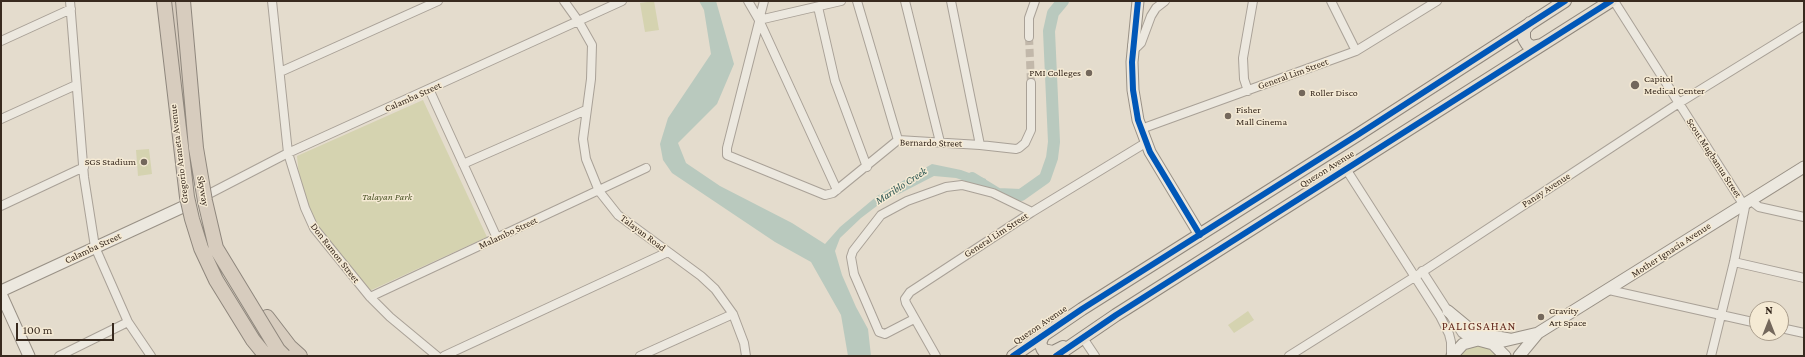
<!DOCTYPE html>
<html>
<head>
<meta charset="utf-8">
<style>
	body { margin:0 }
	#map { position:relative; width:1805px; height:357px; overflow:hidden; background:#e4dccd; font-family:"Crimson Pro",serif }
	canvas { display:block }
	.frame { position:absolute; inset:0; border:2px solid #382a1f; pointer-events:none }
	.north { position:absolute; left:1749px; top:301px; width:40px; height:40px; box-sizing:border-box; background:#f5ead4; border:1px solid #a99d8c; border-radius:50%; rotate:0deg; font-size:11px; font-weight:700; line-height:16px; text-align:center; color:#382a1f }
	.north::after { content:''; display:block; margin:auto; width:14px; height:18px; background:#74685c; clip-path:polygon(50% 0,100% 100%,50% 72%,0 100%) }
	.scale { position:absolute; left:16px; top:323px; width:98px; height:18px; box-sizing:border-box; border:2px solid #382a1f; border-top:0; padding-left:5px; font-size:12px; line-height:14px; white-space:nowrap; color:#382a1f; -webkit-text-stroke:3px #f5ead4; paint-order:stroke }
</style>
</head>
<body>
<div id="map">
<canvas width="1805" height="357"></canvas>
<div class="frame"></div>
<div class="north">N</div>
<div class="scale">100 m</div>
</div>
<script>
const context = document.querySelector('canvas').getContext('2d');
context.lineJoin = 'round';
function fillPath(path, color) {
  context.fillStyle = color;
  context.fill(path, 'evenodd');
}
function toPath(rows) {
  const path = new Path2D();
  for (const r of rows) {
    path.moveTo(r[0], r[1]);
    for (let i = 2; i < r.length; i += 2) path.lineTo(r[i], r[i + 1]);
  }
  return path;
}
function trace(path, color, width, dash) {
  context.strokeStyle = color;
  context.lineWidth = width;
  context.lineCap = dash ? 'butt' : 'round';
  context.setLineDash(dash || []);
  context.stroke(path);
}
function write(font, color, halo, rows, align = 'center') {
  context.font = font + ' "Crimson Pro",serif';
  context.lineWidth = 3;
  context.setLineDash([]);
  context.textBaseline = 'middle';
  context.strokeStyle = halo;
  context.fillStyle = color;
  for (const [text, x, y, turn = 0] of rows) {
    context.save();
    context.translate(x, y);
    context.rotate((+turn || 0) * Math.PI / 180);
    context.textAlign = isNaN(turn) ? turn : align;
    if (halo) context.strokeText(text, 0, 0);
    context.fillText(text, 0, 0);
    context.restore();
  }
}
fillPath(toPath([
	[654,1,659,30,645,32,640,3],
	[423,100,487,237,367,292,318,228,300,186,297,156],
	[149,149,152,174,138,176,136,150],
	[1248,311,1254,320,1234,333,1228,325],
	[1474,346,1486,347,1497,356,1459,356,1464,351]
]), '#d5d3b0');
fillPath(toPath([
	[699,1,716,1,734,64,717,104,678,143,686,163,720,186,792,223,825,244,840,227,877,196,932,164,961,170,986,179,986,188,956,178,934,176,899,194,890,196,861,218,840,238,835,251,842,275,856,307,868,329,871,356,848,356,841,315,811,262,775,242,672,173,663,160,660,144,668,118,711,54,704,10]
]), '#b9c9be');
trace(toPath([
	[972,178,998,194,1021,195,1045,178,1052,158,1054,142,1049,31,1053,13,1063,1]
]), '#b9c9be', 12);
trace(toPath([
	[1029,37,1031,83]
]), '#c2b8aa', 8, [8, 4]);
const street = toPath([
	[70,1,84,177,95,247,128,322,151,356],
	[272,1,288,153,305,208,314,228,370,297,390,317,437,356],
	[564,1,579,22,592,45,591,79,583,139,586,159,599,191,618,215,701,276,715,289,733,314,744,343,746,356],
	[748,1,759,20,837,190],
	[857,1,898,140],
	[905,1,940,142],
	[951,1,980,145],
	[1331,1,1356,51],
	[1614,1,1745,207,1734,262,1711,356],
	[818,7,835,81,867,167],
	[759,20,841,1],
	[759,20,764,1],
	[759,22,727,148,727,155,825,195,833,193,898,140,980,145,1016,149,1019,148,1025,143,1031,130,1031,83],
	[1029,37,1029,18,1035,1],
	[1,41,71,9],
	[1132,46,1137,47,1141,43,1151,16,1156,8,1165,1],
	[280,72,438,1],
	[429,89,497,238],
	[1248,91,1244,79,1243,58,1253,1],
	[1,119,76,85],
	[1141,129,1356,51,1437,1],
	[463,164,586,110],
	[1346,169,1440,316,1449,334,1451,342,1451,356],
	[205,196,288,153,622,1],
	[1750,200,1759,207,1804,217],
	[1,206,84,167],
	[1734,262,1804,278],
	[1422,271,1462,333,1472,341],
	[1609,290,1757,323],
	[370,297,646,168],
	[914,319,885,334,879,332,854,274,851,257,853,251,881,215,907,201,946,187,962,185,993,193,1032,212],
	[1781,328,1804,333],
	[1083,338,1095,356],
	[59,356,128,322],
	[444,356,668,252],
	[640,356,733,314],
	[936,356,906,303,905,299,910,292,1032,212,1147,142],
	[1289,356,1416,276,1679,103,1804,26]
]);
const secondary = toPath([
	[1138,1,1132,62,1133,90,1138,120,1150,152,1200,235],
	[1,291,185,206],
	[1,294,29,356],
	[1448,311,1471,330,1480,334,1509,339],
	[1504,341,1538,333],
	[1452,356,1463,344,1478,340,1493,344,1505,356],
	[1519,356,1538,333,1804,167]
]);
const primary = toPath([
	[1530,23,1524,30,1524,39,1527,44,1532,47,1541,45],
	[1043,336,1040,343,1043,350,1053,352,1063,347],
	[1013,356,1082,309,1359,134,1565,1],
	[1056,356,1116,315,1611,1]
]);
const highway = toPath([
	[173,1,183,102],
	[267,317,290,347,300,356]
]);
trace(street, '#a9a197', 10);
trace(secondary, '#999186', 13);
trace(primary, '#8f877d', 14);
trace(highway, '#8f877d', 16);
trace(street, '#ece8df', 8);
trace(secondary, '#ece8df', 11);
trace(primary, '#e4ddd0', 12);
trace(highway, '#d7ccbe', 14);
const highwayBridge = toPath([
	[164,1,187,197,192,219,201,248,216,280,253,340,266,356],
	[183,1,196,148,205,201,216,248,278,350,284,356]
]);
trace(highwayBridge, '#8f877d', 16, []);
trace(highwayBridge, '#d7ccbe', 14);
trace(toPath([
	[1138,1,1132,62,1133,90,1138,120,1150,152,1200,235],
	[1013,356,1082,309,1359,134,1565,1],
	[1056,356,1116,315,1611,1]
]), '#0057b8', 6);
for (const [x, y, r, color] of [
	[1089,73,4,"#74685c"],
	[1635,85,5,"#74685c"],
	[1302,93,4,"#74685c"],
	[1228,116,4,"#74685c"],
	[144,162,4,"#74685c"],
	[1541,317,4,"#74685c"]
]) {
  const dot = new Path2D();
  dot.arc(x, y, r, 0, 2 * Math.PI);
  context.fillStyle = color;
  context.fill(dot);
  trace(dot, '#f5ead4', 1.5);
}
write('10px', '#382a1f', '#f5ead4', [
	["PMI Colleges",1081,73,"right"],
	["Capitol",1644,79],
	["Medical Center",1644,91],
	["Roller Disco",1310,93],
	["Fisher",1236,110],
	["Mall Cinema",1236,122],
	["SGS Stadium",136,162,"right"],
	["Gravity",1549,311],
	["Art Space",1549,323]
], 'left');
write('10px', '#382a1f', '#f5ead4', [
	["General Lim Street",1293,74,-20],
	["Calamba Street",413,97,-24],
	["Bernardo Street",931,143,1],
	["Gregorio Araneta Avenue",179,154,-97],
	["Scout Magbanua Street",1714,158,57],
	["Quezon Avenue",1327,169,-32],
	["Panay Avenue",1546,190,-33],
	["Skyway",203,191,80],
	["Malambo Street",508,233,-25],
	["Talayan Road",643,233,37],
	["General Lim Street",996,235,-33],
	["Calamba Street",93,248,-25],
	["Mother Ignacia Avenue",1671,250,-33],
	["Don Ramon Street",335,253,52],
	["Quezon Avenue",1040,325,-34]
]);
write('italic 10px', '#4b5426', '#f5ead4', [
	["Talayan Park",387,197]
]);
write('italic 11px', '#2e5753', '#f5ead4', [
	["Mariblo Creek",901,186,-33]
]);
context.letterSpacing = '1px';
write('12px', '#642a1f', '#f5ead4', [
	["PALIGSAHAN",1479,326]
]);
context.letterSpacing = '0px';
</script>
</body>
</html>
